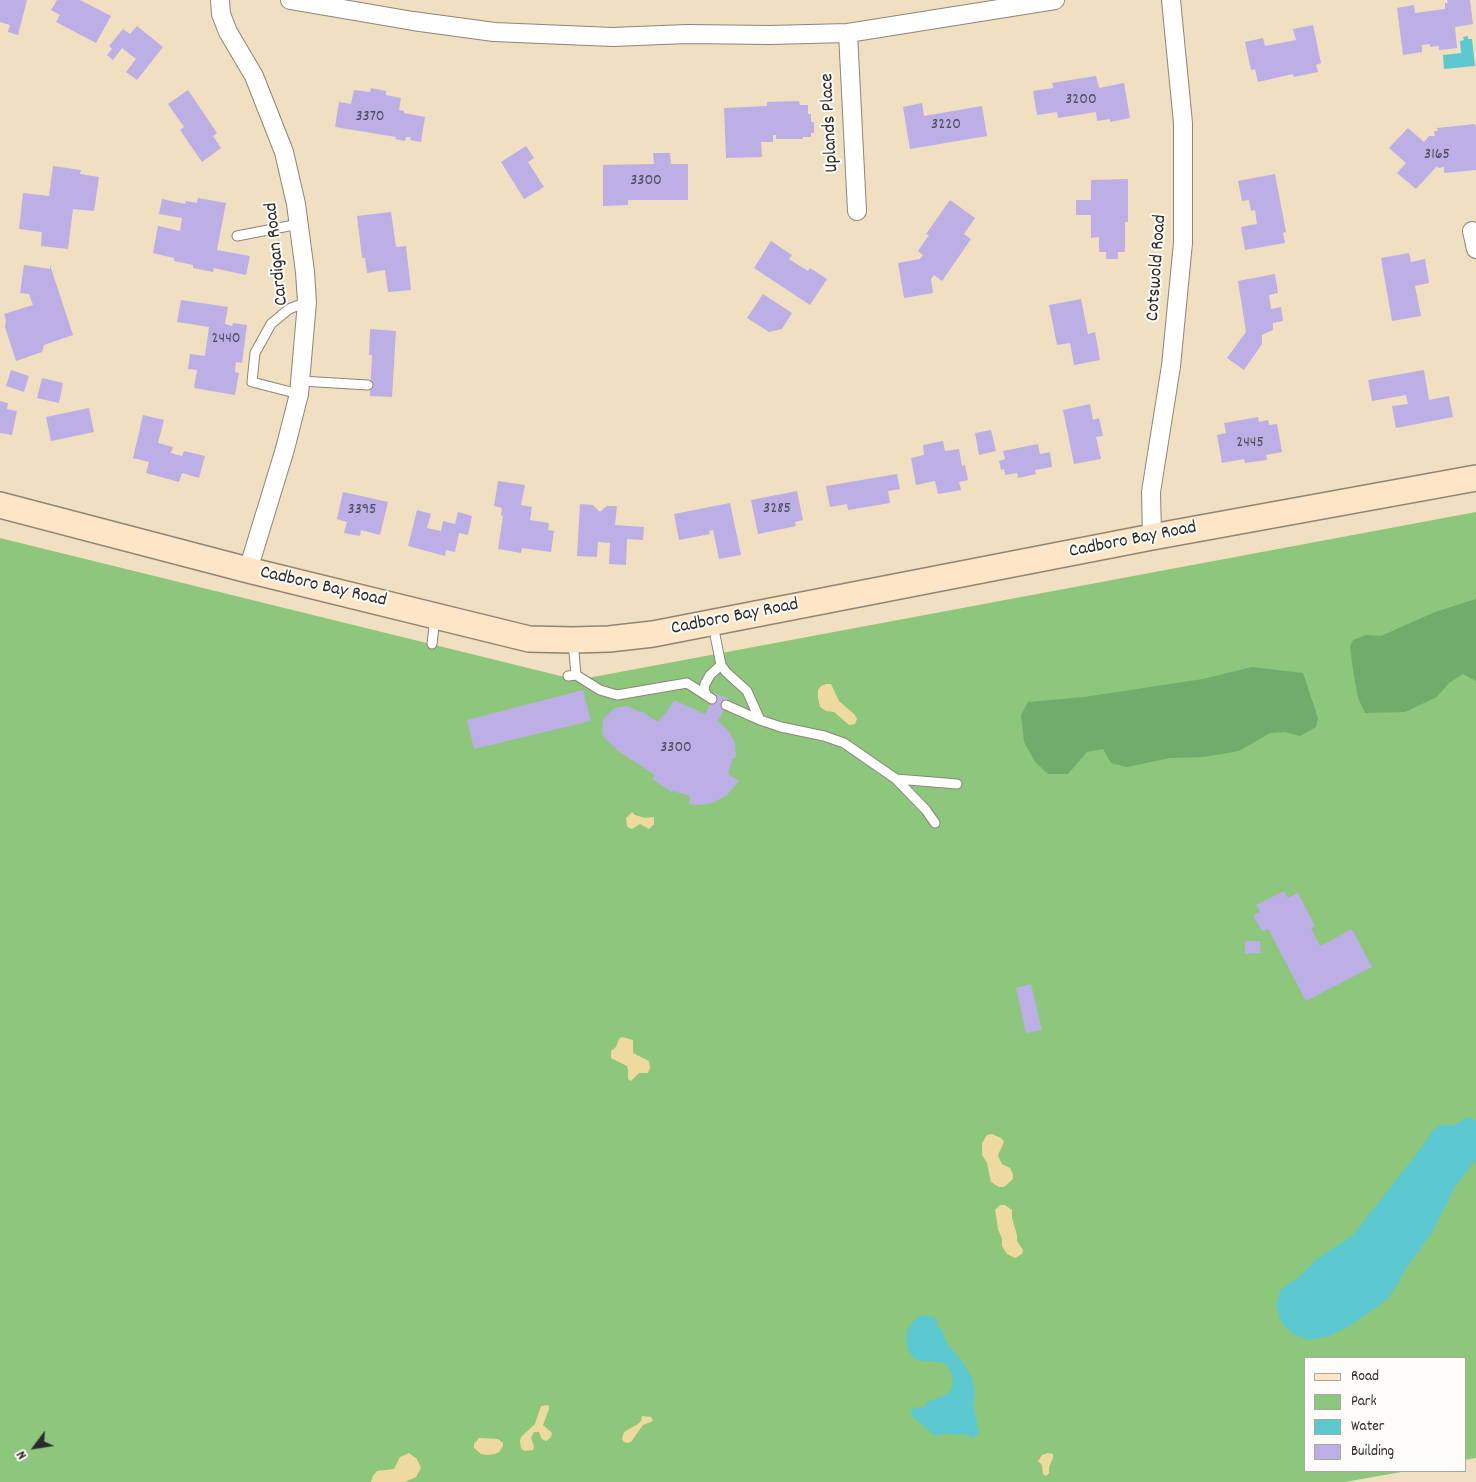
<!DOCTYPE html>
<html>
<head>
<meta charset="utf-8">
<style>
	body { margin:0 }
	#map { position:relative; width:1476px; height:1482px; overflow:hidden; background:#f1dfc1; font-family:Dekko,sans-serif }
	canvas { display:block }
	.legend { position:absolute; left:1304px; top:1357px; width:162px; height:115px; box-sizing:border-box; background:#fdfcf7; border:1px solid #a9a8a5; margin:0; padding:6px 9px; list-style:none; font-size:15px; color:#2b2b2b }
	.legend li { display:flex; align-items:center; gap:10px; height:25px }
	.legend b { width:25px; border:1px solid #a9a8a5 }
	.north { position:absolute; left:10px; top:1422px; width:50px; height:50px; -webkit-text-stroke:4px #fdfcf7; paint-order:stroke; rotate:239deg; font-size:14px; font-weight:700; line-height:20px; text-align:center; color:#2b2b2b }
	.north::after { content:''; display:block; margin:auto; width:18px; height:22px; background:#2b2b2b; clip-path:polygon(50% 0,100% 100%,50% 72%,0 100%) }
</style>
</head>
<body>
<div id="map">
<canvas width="1476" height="1482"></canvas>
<ul class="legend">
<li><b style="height:6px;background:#fde5c5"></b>Road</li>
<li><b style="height:14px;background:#8dc77c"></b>Park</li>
<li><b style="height:14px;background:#5bc9cf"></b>Water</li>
<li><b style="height:14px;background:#bbafe5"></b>Building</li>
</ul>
<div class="north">N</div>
</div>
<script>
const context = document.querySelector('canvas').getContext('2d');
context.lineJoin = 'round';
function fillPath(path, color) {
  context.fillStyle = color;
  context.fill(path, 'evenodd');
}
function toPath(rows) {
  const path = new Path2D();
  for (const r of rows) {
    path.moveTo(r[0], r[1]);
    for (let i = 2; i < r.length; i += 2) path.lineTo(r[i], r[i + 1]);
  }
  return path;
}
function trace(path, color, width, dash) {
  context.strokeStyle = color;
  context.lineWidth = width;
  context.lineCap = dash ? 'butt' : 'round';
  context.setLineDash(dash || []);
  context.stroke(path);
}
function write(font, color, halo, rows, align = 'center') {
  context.font = font + ' Dekko,sans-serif';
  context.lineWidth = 4;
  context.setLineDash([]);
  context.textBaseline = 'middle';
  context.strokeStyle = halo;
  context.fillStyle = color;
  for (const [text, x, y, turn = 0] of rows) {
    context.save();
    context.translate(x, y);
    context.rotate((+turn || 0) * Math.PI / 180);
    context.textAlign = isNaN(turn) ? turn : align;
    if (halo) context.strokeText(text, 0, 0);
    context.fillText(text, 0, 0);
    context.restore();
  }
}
fillPath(toPath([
	[1476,512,1476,1458,1465,1460,1465,1358,1305,1358,1305,1471,1407,1471,1345,1482,0,1482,0,538,577,680]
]), '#8dc77c');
fillPath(toPath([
	[1476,599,1476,681,1463,674,1449,683,1437,697,1405,712,1365,713,1358,698,1353,670,1350,647,1353,640,1366,635,1381,636,1435,612],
	[1252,667,1303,673,1318,718,1316,727,1300,736,1285,732,1270,733,1239,751,1204,757,1170,758,1127,767,1111,763,1103,749,1087,752,1068,774,1048,774,1035,762,1024,742,1021,715,1028,702,1084,697,1203,679]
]), '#72ac6c');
fillPath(toPath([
	[826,684,831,684,839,701,854,714,857,719,855,724,849,725,834,712,826,711,820,707,818,698,818,690,821,686],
	[632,812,635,815,645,818,654,817,654,824,649,829,640,824,632,829,629,828,627,826,626,818],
	[622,1037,633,1040,633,1053,649,1061,650,1068,648,1073,639,1073,631,1081,628,1079,628,1070,627,1066,611,1058,611,1051,616,1047,619,1039],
	[992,1134,1001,1138,1004,1142,998,1155,999,1158,1002,1164,1010,1168,1013,1174,1013,1179,1004,1187,999,1187,991,1182,987,1163,982,1155,982,1143,987,1135],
	[1000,1205,1005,1205,1012,1210,1012,1218,1017,1235,1017,1241,1023,1250,1022,1254,1015,1258,1007,1254,1002,1246,1002,1239,998,1229,996,1215,995,1210],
	[547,1405,549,1406,549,1409,543,1425,552,1433,551,1437,546,1441,542,1439,539,1432,534,1432,531,1438,534,1446,533,1450,524,1451,521,1448,520,1441,521,1437,535,1424,541,1406],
	[642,1416,651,1417,653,1421,643,1425,631,1442,627,1443,624,1442,622,1439,624,1432,638,1424,641,1421],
	[479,1438,498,1439,503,1443,503,1446,499,1452,495,1454,487,1455,481,1454,474,1448,474,1444],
	[409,1453,417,1459,421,1468,416,1477,405,1482,371,1482,373,1476,377,1471,394,1469,400,1457],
	[1048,1453,1053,1454,1053,1458,1049,1467,1049,1473,1046,1476,1043,1474,1042,1465,1038,1461,1042,1455]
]), '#eeda9e');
fillPath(toPath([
	[1468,36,1468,39,1472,39,1475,66,1444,69,1443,55,1461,53,1460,41,1464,40,1463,37],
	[1468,1117,1476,1120,1476,1160,1456,1185,1433,1231,1408,1266,1389,1298,1350,1326,1329,1336,1309,1340,1293,1334,1282,1323,1276,1306,1281,1289,1299,1277,1317,1259,1353,1235,1425,1143,1432,1131,1440,1125,1454,1125],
	[925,1315,933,1317,938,1320,936,1326,941,1328,946,1342,962,1362,971,1376,975,1390,974,1406,979,1434,971,1439,969,1435,963,1434,954,1435,946,1433,938,1436,932,1434,913,1417,911,1409,913,1406,917,1409,921,1406,924,1408,927,1402,948,1394,952,1386,953,1378,950,1370,946,1364,940,1362,922,1361,914,1359,908,1350,906,1337,908,1329,917,1317]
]), '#5bc9cf');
fillPath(toPath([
	[0,0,27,0,18,35,8,32,10,25,0,22],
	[57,0,80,0,111,16,96,43,56,22,60,15,51,10],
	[1447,0,1470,0,1473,24,1455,27,1457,48,1439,50,1439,46,1430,47,1430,44,1422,45,1422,52,1403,55,1397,8,1414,5,1415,13,1445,9,1445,3,1448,3],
	[1313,25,1321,63,1316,65,1318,72,1294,77,1293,74,1258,82,1255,69,1251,70,1245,42,1263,38,1265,46,1296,40,1293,29],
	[137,26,163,47,137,80,126,72,136,59,122,48,113,60,107,55,112,49,109,46,123,29,130,34],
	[1096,76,1099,88,1124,83,1130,118,1110,122,1110,119,1097,121,1096,112,1058,118,1057,112,1037,115,1033,91,1053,88,1052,83],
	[371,88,386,91,386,95,401,98,399,110,404,111,404,113,425,117,421,142,410,140,411,137,406,137,405,141,395,139,396,137,335,127,339,102,351,104,354,90,370,92],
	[188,90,217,133,213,136,221,148,202,162,180,130,184,127,168,104],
	[799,101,800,105,808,105,808,114,811,114,811,122,814,122,814,133,811,133,811,137,803,137,803,139,776,139,776,135,773,135,773,142,761,142,762,157,726,158,724,108,767,106,767,102],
	[922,103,924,116,982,106,987,136,910,149,903,107],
	[1475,124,1476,127,1476,170,1444,173,1444,167,1438,168,1437,166,1416,189,1397,173,1406,163,1389,148,1408,128,1424,142,1429,136,1435,136,1434,131,1438,131,1437,128],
	[526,146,534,158,528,162,544,187,524,199,501,162],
	[653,153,670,153,671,164,688,164,688,200,628,200,628,205,603,206,603,165,654,164],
	[53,166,81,170,80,174,99,177,94,211,73,209,68,249,41,246,42,232,19,229,23,193,49,196],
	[1275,174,1286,232,1283,233,1285,243,1245,250,1241,227,1257,224,1255,210,1251,211,1249,200,1242,201,1238,181],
	[1128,179,1128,222,1125,222,1125,252,1118,252,1118,259,1106,259,1106,252,1099,252,1099,237,1091,238,1091,215,1076,215,1076,200,1091,200,1091,180],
	[198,198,226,203,217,250,250,256,246,275,214,268,213,272,193,268,193,265,174,261,174,258,153,253,158,226,180,231,182,218,159,214,162,199,185,204,186,201,197,203],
	[950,200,975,218,964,234,971,239,942,281,934,275,931,279,933,293,904,298,898,263,920,259,923,255,918,251,929,235,926,234],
	[391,212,396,247,406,246,411,290,388,292,385,270,367,273,365,258,362,258,357,216],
	[771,241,792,255,789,259,808,271,810,268,827,279,810,305,754,268],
	[1409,253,1411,262,1425,259,1429,283,1415,286,1421,316,1392,321,1381,258],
	[24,265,50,269,50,265,73,335,44,345,42,352,16,361,5,327,6,320,4,314,33,305,29,294,20,293],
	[1275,274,1278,293,1269,295,1271,309,1281,307,1283,321,1273,323,1273,330,1262,335,1262,344,1244,370,1227,358,1246,332,1238,281],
	[763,294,792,313,782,329,769,332,747,318],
	[1081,299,1088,334,1095,332,1100,360,1074,365,1070,343,1057,345,1049,305],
	[181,300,228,307,225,324,232,326,233,323,247,325,242,363,236,362,235,372,239,373,235,395,194,388,197,370,188,369,190,354,205,356,209,327,177,322],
	[370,329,396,331,392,397,370,396,372,355,369,355],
	[11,370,29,376,24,392,6,386],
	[1424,370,1429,400,1449,396,1453,417,1396,428,1392,406,1408,404,1406,395,1372,401,1368,380],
	[42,378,63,383,59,403,37,398],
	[0,401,8,403,7,409,17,411,12,435,0,433],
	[1090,404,1093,420,1099,418,1103,436,1096,437,1101,459,1074,464,1063,410],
	[89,408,94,432,51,441,46,417],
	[143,415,164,420,158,443,173,447,171,453,182,456,184,451,205,456,199,478,182,473,179,482,146,473,149,462,133,458],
	[1258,417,1259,422,1268,420,1269,425,1277,424,1282,452,1266,455,1267,460,1245,463,1244,459,1222,463,1217,435,1226,433,1224,423],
	[991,430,996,451,979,455,975,433],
	[943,441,945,451,959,449,962,466,965,465,968,480,959,482,961,490,938,494,935,481,916,485,911,458,924,455,923,445],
	[1038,444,1040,454,1050,452,1052,467,1035,470,1036,474,1018,478,1017,473,1005,475,1004,469,1001,470,999,461,1005,459,1003,451],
	[897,474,900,489,888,491,890,503,848,510,847,504,830,507,826,486],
	[498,481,525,485,521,505,532,507,530,520,549,523,548,530,554,531,551,552,522,548,521,553,498,549,503,516,501,515,502,508,494,506],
	[797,491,803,520,795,522,796,526,758,534,751,500],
	[343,492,388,502,380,535,361,530,360,536,344,533,347,522,337,519],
	[730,503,741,555,719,559,713,530,709,531,710,534,679,540,674,514],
	[580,504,593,505,600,512,607,506,617,506,615,525,644,527,643,540,627,539,626,565,609,564,610,543,598,542,597,557,577,556],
	[417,510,431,514,427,528,441,531,443,521,455,524,458,512,472,516,468,535,459,533,455,552,446,550,445,556,408,546],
	[583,690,591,721,474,749,467,720],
	[715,693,729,699,718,721,728,730,735,743,736,758,733,758,728,774,739,781,727,795,713,803,699,805,689,804,690,796,673,791,672,792,652,779,655,775,615,749,616,748,606,740,602,733,603,719,614,708,628,706,640,712,641,711,658,722,663,715,664,716,674,700,705,714],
	[1284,891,1288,898,1298,893,1315,926,1311,928,1320,946,1352,929,1372,967,1306,1001,1268,929,1262,932,1253,915,1260,912,1256,905],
	[1245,941,1260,941,1261,953,1245,954],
	[1031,984,1042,1030,1026,1033,1016,988]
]), '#bbafe5');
const lane = toPath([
	[237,236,299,224],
	[301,381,368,385],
	[299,394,252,382,255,353,271,324,289,309,307,302],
	[713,625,721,665,726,672,747,691,760,720,781,727,824,736,844,743,896,779,926,810,935,823],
	[432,644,435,618],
	[576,675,600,690,617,695,687,683,712,699],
	[568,676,576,675,573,642],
	[707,696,704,690,705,684,710,675,721,665],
	[726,705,760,720],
	[896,779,957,784]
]);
const street = toPath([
	[220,0,221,14,228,32,254,76,284,152,296,204,305,272,307,302,299,394,285,449,248,570],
	[290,0,413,21,494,32,613,37,687,34,770,35,848,33,1055,0],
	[848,33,857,211],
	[1472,231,1476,249],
	[1152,537,1151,492,1171,366,1183,243,1183,123,1171,0]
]);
const secondary = toPath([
	[0,505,248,570,529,639,573,640,609,639,653,634,1152,537,1476,478]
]);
trace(lane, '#8e8576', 11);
trace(street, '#8e8576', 20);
trace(secondary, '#8e8576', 28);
trace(lane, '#fff', 9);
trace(street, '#fff', 18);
trace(secondary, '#fde5c5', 25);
write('16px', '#4f4c5a', null, [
	["3200",1081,101],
	["3370",370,118],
	["3220",946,126],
	["3165",1437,156],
	["3300",646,182],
	["2440",226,340],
	["2445",1250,444],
	["3285",777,510],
	["3395",362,511],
	["3300",676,749]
]);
write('19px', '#2b2b2b', '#fdfcf7', [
	["Uplands Place",831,123,-93],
	["Cardigan Road",278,254,-96],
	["Cotswold Road",1158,268,-86],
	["Cadboro Bay Road",1133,541,-11],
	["Cadboro Bay Road",323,588,13],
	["Cadboro Bay Road",735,618,-11]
]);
</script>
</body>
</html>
